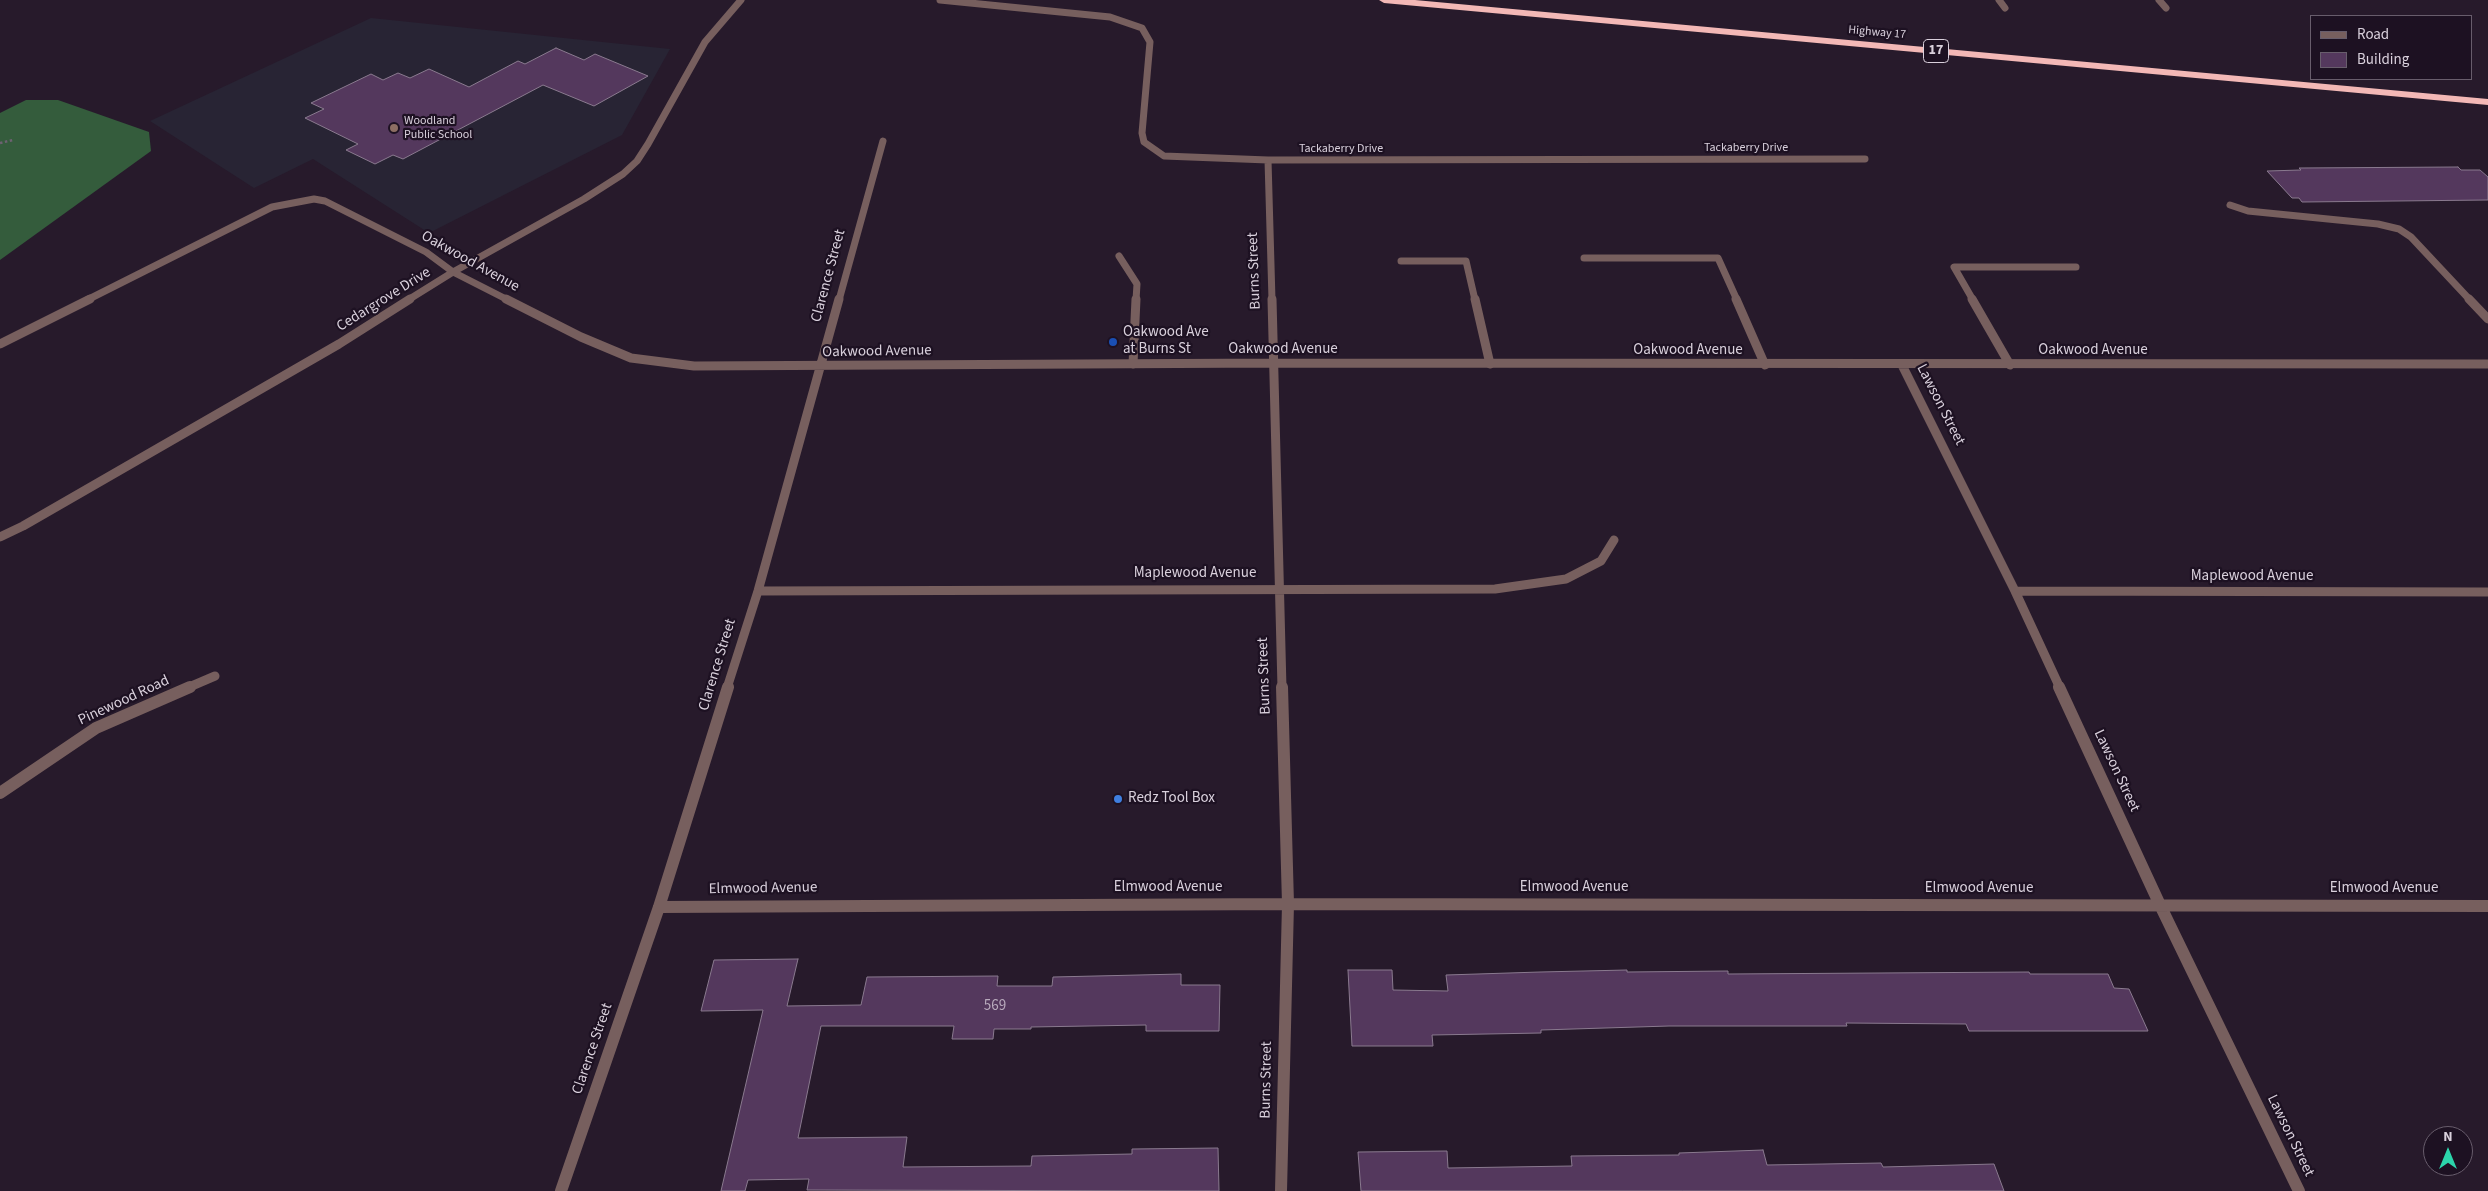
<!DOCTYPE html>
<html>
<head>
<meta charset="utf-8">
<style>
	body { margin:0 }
	#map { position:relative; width:2488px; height:1191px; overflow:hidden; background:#271a2b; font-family:"Source Sans 3",sans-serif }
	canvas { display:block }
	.legend { position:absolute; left:2310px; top:15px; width:162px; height:65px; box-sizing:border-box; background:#1d1122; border:1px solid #685d6c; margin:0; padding:6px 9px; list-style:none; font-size:15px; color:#d9d0dc }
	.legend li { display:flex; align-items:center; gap:10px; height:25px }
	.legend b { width:25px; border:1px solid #685d6c }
	.north { position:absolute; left:2423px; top:1126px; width:50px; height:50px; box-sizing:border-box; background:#1d1122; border:1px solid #685d6c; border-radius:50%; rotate:0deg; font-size:14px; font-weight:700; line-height:20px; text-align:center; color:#d9d0dc }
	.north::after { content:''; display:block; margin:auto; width:18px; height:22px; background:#2cd5ab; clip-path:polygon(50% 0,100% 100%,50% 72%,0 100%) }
</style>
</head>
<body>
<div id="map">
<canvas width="2488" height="1191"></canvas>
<ul class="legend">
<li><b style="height:6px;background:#775f5e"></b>Road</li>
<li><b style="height:14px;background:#54385d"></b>Building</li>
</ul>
<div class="north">N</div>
</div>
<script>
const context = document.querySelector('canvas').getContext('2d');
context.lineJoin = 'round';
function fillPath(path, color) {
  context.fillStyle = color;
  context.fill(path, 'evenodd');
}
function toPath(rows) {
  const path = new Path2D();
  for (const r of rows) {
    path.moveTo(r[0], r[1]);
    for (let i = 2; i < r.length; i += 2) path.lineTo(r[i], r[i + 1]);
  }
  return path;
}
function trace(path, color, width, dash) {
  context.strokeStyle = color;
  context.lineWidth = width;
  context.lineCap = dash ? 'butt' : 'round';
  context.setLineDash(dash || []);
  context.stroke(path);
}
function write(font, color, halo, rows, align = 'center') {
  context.font = font + ' "Source Sans 3",sans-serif';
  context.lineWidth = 4.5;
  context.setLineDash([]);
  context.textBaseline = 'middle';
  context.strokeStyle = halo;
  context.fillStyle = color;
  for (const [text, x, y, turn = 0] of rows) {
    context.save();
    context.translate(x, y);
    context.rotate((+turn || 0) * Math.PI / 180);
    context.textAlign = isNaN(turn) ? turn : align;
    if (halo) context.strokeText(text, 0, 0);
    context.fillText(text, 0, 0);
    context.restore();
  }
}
fillPath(toPath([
	[371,18,670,49,622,135,429,233,313,159,254,188,150,121]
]), '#282434');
fillPath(toPath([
	[26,100,58,100,149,132,151,151,0,260,0,113]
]), '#345c3c');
const building = toPath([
	[556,48,584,60,595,54,648,76,594,106,543,85,403,159,393,155,375,164,346,150,358,144,305,118,324,109,311,103,371,74,383,80,398,73,410,78,429,69,469,87,518,61,525,64,556,48],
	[2458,167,2461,170,2480,170,2488,177,2488,200,2302,202,2299,198,2292,198,2267,171,2301,170,2299,168,2458,167],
	[798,959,787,1006,861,1005,867,977,998,976,997,986,1052,986,1053,977,1181,974,1181,985,1220,985,1219,1031,1146,1031,1146,1025,1031,1027,1031,1029,994,1029,993,1039,952,1039,954,1026,821,1026,798,1138,907,1137,903,1167,1031,1166,1032,1156,1132,1154,1132,1149,1218,1148,1219,1191,807,1190,809,1179,748,1180,745,1191,721,1191,763,1010,701,1011,714,960,798,959],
	[1348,970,1392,970,1393,990,1448,991,1446,975,1540,972,1627,970,1627,972,1728,971,1728,974,2029,972,2030,974,2108,974,2114,988,2129,989,2148,1031,1969,1031,1966,1024,1846,1023,1847,1026,1669,1026,1541,1030,1541,1033,1432,1035,1433,1046,1352,1046,1348,970],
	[1763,1150,1767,1165,1881,1163,1883,1167,1994,1164,2004,1191,1361,1191,1358,1152,1447,1151,1448,1168,1572,1166,1571,1156,1679,1155,1679,1153,1763,1150]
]);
fillPath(building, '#54385d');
trace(building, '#8a7a8f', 1);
trace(toPath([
	[0,143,13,140]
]), '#6d6271', 2.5, [2.5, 2.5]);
trace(toPath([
	[1999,0,2005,8],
	[2159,0,2166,8],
	[2230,205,2248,211,2378,224,2399,229,2411,237,2470,300],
	[1119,256,1137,284,1136,300],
	[1584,258,1718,258,1737,300],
	[1401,261,1466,261,1475,300],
	[1973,300,1954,267,2076,267]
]), '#775f5e', 7);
trace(toPath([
	[1475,299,1490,364],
	[1736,299,1765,365],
	[1972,299,2010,365],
	[2469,299,2488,319],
	[1133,364,1136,299]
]), '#775f5e', 9);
trace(toPath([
	[940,0,1110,17,1142,28,1150,42,1142,133,1144,142,1164,156,1268,160,1865,159],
	[1268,160,1272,300],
	[87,300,272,207,314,199,325,201,426,252,453,272,508,300],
	[408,300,453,272,584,199,623,174,637,161,648,144,705,42,741,0],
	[839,300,883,141]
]), '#775f5e', 7);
trace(toPath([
	[506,299,581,337,631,358,694,366,1274,363,2488,364],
	[1272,299,1282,688],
	[0,344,90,299],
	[1902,365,2015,591,2060,688],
	[0,537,23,526,339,344,410,299],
	[758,591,1495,589,1566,579,1601,561,1614,540],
	[2015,591,2488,592],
	[187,688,215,676],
	[727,688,758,591,839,299]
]), '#775f5e', 9);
trace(toPath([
	[2059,687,2160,905,2299,1191],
	[0,793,96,728,190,687],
	[659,907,1288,904,2488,906],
	[561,1191,659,907,728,687],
	[1281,1191,1288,904,1282,687]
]), '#775f5e', 12);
fillPath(toPath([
	[1379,0,1415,0,2488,99,2488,105,1384,3,1379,0]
]), '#f3b8b6');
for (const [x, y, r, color] of [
	[394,128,5,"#8d6e63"],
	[1113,342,5,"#1a4fb4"],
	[1118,799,5,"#3f7fe0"]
]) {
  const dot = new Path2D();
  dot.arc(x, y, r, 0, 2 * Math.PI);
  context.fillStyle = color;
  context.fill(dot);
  trace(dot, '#1d1122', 2);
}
write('12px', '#d9d0dc', '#1d1122', [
	["Highway 17",1877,33,5],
	["Tackaberry Drive",1746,148],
	["Tackaberry Drive",1341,149]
]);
write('12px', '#d9d0dc', '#1d1122', [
	["Woodland",404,121],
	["Public School",404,135]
], 'left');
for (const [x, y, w] of [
	[1936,51,25]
]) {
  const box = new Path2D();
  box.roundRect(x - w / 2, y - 11.5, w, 23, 4);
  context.fillStyle = '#1d1122';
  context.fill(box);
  trace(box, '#d9d0dc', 1);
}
write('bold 14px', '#d9d0dc', null, [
	["17",1936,51]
]);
write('15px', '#d9d0dc', '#1d1122', [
	["Oakwood Avenue",470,262,29],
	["Burns Street",1255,271,-92],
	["Clarence Street",829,276,-75],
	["Cedargrove Drive",384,300,-32],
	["Oakwood Avenue",1283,350],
	["Oakwood Avenue",1688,351],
	["Oakwood Avenue",2093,351],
	["Oakwood Avenue",877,352,-1],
	["Lawson Street",1940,405,63],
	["Maplewood Avenue",1195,574],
	["Maplewood Avenue",2252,577],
	["Clarence Street",718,665,-73],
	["Burns Street",1265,676,-92],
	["Pinewood Road",124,701,-25],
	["Lawson Street",2116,771,65],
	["Elmwood Avenue",1168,888],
	["Elmwood Avenue",1574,888],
	["Elmwood Avenue",763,889,-1],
	["Elmwood Avenue",1979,889],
	["Elmwood Avenue",2384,889],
	["Clarence Street",593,1049,-71],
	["Burns Street",1267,1080,-89],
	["Lawson Street",2290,1136,64]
]);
write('15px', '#d9d0dc', '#1d1122', [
	["Oakwood Ave",1123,333],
	["at Burns St",1123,350],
	["Redz Tool Box",1128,799]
], 'left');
write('15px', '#b8aabc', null, [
	["569",995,1007]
]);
</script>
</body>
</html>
